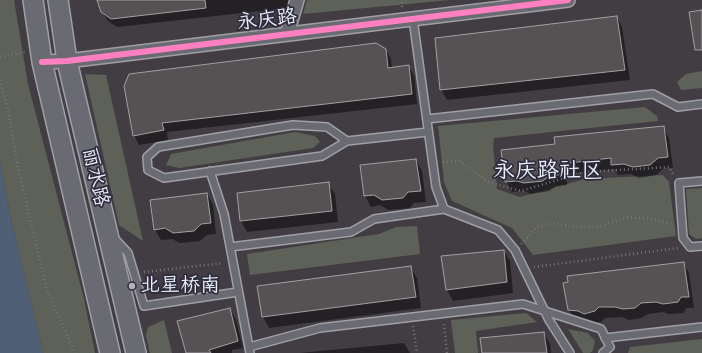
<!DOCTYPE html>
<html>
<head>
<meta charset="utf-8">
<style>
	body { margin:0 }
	canvas { display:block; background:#413d43 }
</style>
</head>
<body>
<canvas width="702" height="353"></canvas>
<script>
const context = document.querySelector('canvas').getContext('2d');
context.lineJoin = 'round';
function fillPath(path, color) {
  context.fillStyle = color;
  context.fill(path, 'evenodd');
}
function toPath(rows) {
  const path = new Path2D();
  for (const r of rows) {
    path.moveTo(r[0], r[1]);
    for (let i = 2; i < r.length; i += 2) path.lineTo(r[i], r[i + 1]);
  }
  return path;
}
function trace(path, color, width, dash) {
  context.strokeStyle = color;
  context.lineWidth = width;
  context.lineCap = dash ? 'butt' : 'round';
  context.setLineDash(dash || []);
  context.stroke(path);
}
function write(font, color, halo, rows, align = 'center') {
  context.font = font + ' Caveat,"LXGW WenKai TC",sans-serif';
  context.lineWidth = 3.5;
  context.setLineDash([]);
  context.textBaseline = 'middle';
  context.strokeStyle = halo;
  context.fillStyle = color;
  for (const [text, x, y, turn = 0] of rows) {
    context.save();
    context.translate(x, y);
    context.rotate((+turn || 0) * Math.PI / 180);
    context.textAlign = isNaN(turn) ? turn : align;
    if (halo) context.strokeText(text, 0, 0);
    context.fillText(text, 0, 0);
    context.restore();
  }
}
fillPath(toPath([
	[0,0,14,0,28,84,84,299,95,353,43,353,11,220,0,162],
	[307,0,450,0,303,14],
	[702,71,702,88,681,90,677,82,686,74],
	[85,74,106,75,143,241,119,225],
	[645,107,657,116,658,121,494,138,493,146,497,189,520,197,585,179,663,175,669,182,676,236,533,255,512,228,452,201,444,182,438,126],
	[295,132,315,136,320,142,313,148,179,168,166,165,171,154],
	[702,188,702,238,696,239,689,234,686,189],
	[417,226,420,254,250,275,247,254,379,234,396,227],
	[526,313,537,322,476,331,478,353,455,353,451,320],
	[164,320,172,353,150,353,146,335,148,327],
	[568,329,588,333,595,341,593,350,590,353,583,353],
	[702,339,702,353,628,353,630,347]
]), '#5e6157');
fillPath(toPath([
	[0,162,11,220,43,353,0,353]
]), '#4f6076');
fillPath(toPath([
	[98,0,296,0,294,6,287,8,117,27,108,21,102,12],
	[617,17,622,27,630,80,447,100,441,90,436,39],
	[386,49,391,59,392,68,409,66,414,76,417,104,167,132,168,140,139,145,134,135,125,86],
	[663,128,669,138,673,168,664,168,656,175,639,178,631,174,618,175,615,169,566,174,567,185,556,186,549,191,531,194,524,191,512,192,506,181,556,145],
	[416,160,422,171,426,202,414,203,410,208,389,210,380,205,371,207,365,196,362,166],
	[328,184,335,194,338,222,247,232,241,221,238,194],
	[207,194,213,205,216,234,207,235,200,241,180,243,172,239,161,240,155,230],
	[504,251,510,261,513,293,453,301,447,290,442,257],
	[683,263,689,273,694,308,686,308,684,313,669,314,663,312,648,314,641,318,629,320,622,317,605,318,601,322,590,324,575,321,569,310,564,284],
	[410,267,417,278,421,308,269,328,263,317],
	[230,309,236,320,243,348,232,350,232,353,187,353],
	[544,333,550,344,551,353,483,353],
	[404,343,410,353,300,353]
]), '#0007');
const building = toPath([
	[97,0,205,0,206,8,111,19,101,12,97,0],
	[702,10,702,50,695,50,689,12,702,10],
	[617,16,625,70,440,90,435,38,617,16],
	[376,43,386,49,388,68,409,65,412,94,162,123,164,130,133,136,124,86,129,74,376,43],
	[664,126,668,157,658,158,650,165,633,167,624,164,611,165,611,158,561,164,561,175,550,175,543,181,524,183,517,181,505,182,501,150,555,144,554,137,664,126],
	[416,159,421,191,408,192,403,198,382,200,374,195,364,196,360,165,416,159],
	[329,182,332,211,240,221,237,193,329,182],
	[207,193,211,223,201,224,194,231,173,233,165,228,154,230,150,200,207,193],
	[504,250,507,282,446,290,441,256,504,250],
	[684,262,689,297,681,297,678,302,663,304,656,302,641,303,635,308,623,309,615,307,599,307,595,311,584,314,578,311,568,310,563,283,568,282,567,276,684,262],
	[411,266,416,297,262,317,257,286,411,266],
	[230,308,238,341,209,350,211,353,186,353,177,321,230,308],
	[544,332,547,353,482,353,480,338,544,332]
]);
fillPath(building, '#565254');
trace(building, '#a09fa4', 1);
const service = toPath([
	[413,19,436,187,444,209,498,230,515,250,549,320,570,353],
	[427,119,653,94,678,107,702,104],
	[347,141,322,156,164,178,148,170,147,157,158,147,293,125,327,127,347,141,428,132],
	[210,171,224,214,250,353],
	[702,181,679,183,683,238,690,247,702,246],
	[114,238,128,253,144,306,238,292],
	[230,247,351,232,374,219,444,209],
	[605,338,702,327],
	[249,347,320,328,523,304,601,329,610,347,603,353]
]);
const minor = toPath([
	[287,34,297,0],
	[42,62,67,61,568,0]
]);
const secondary = toPath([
	[33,0,42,62,110,353],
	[58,0,67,61,136,353]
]);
trace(service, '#a09fa4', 10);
trace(minor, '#a09fa4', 16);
trace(secondary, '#a09fa4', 22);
trace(toPath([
	[402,7,402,0],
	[0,57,25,52],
	[0,80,8,111,18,168,47,290,75,353],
	[443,162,460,161,488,182,521,191,584,172,669,167,674,176],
	[521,244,537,227,553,223,575,227,599,227,627,217,652,219,671,224],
	[534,267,678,248],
	[144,272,223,263],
	[444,324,447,353],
	[413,326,417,353]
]), '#757479', 2.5, [1, 3]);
trace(service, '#6a6b72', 7);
trace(minor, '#6a6b72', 13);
trace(secondary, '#6a6b72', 19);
trace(toPath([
	[42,62,67,61,568,0]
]), '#ff80c0', 6);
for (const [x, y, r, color] of [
	[132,286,4,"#aeb2b9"]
]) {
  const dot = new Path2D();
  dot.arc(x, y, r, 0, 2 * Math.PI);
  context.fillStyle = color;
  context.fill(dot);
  trace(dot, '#2f2a3d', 1.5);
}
write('20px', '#e8f1f8', '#2f2a3d', [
	["永庆路",267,20,-7],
	["丽水路",95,177,77]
]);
write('20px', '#e8f1f8', '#2f2a3d', [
	["北星桥南",140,286]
], 'left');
write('22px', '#e8f1f8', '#2f2a3d', [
	["永庆路社区",548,171]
]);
</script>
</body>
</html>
